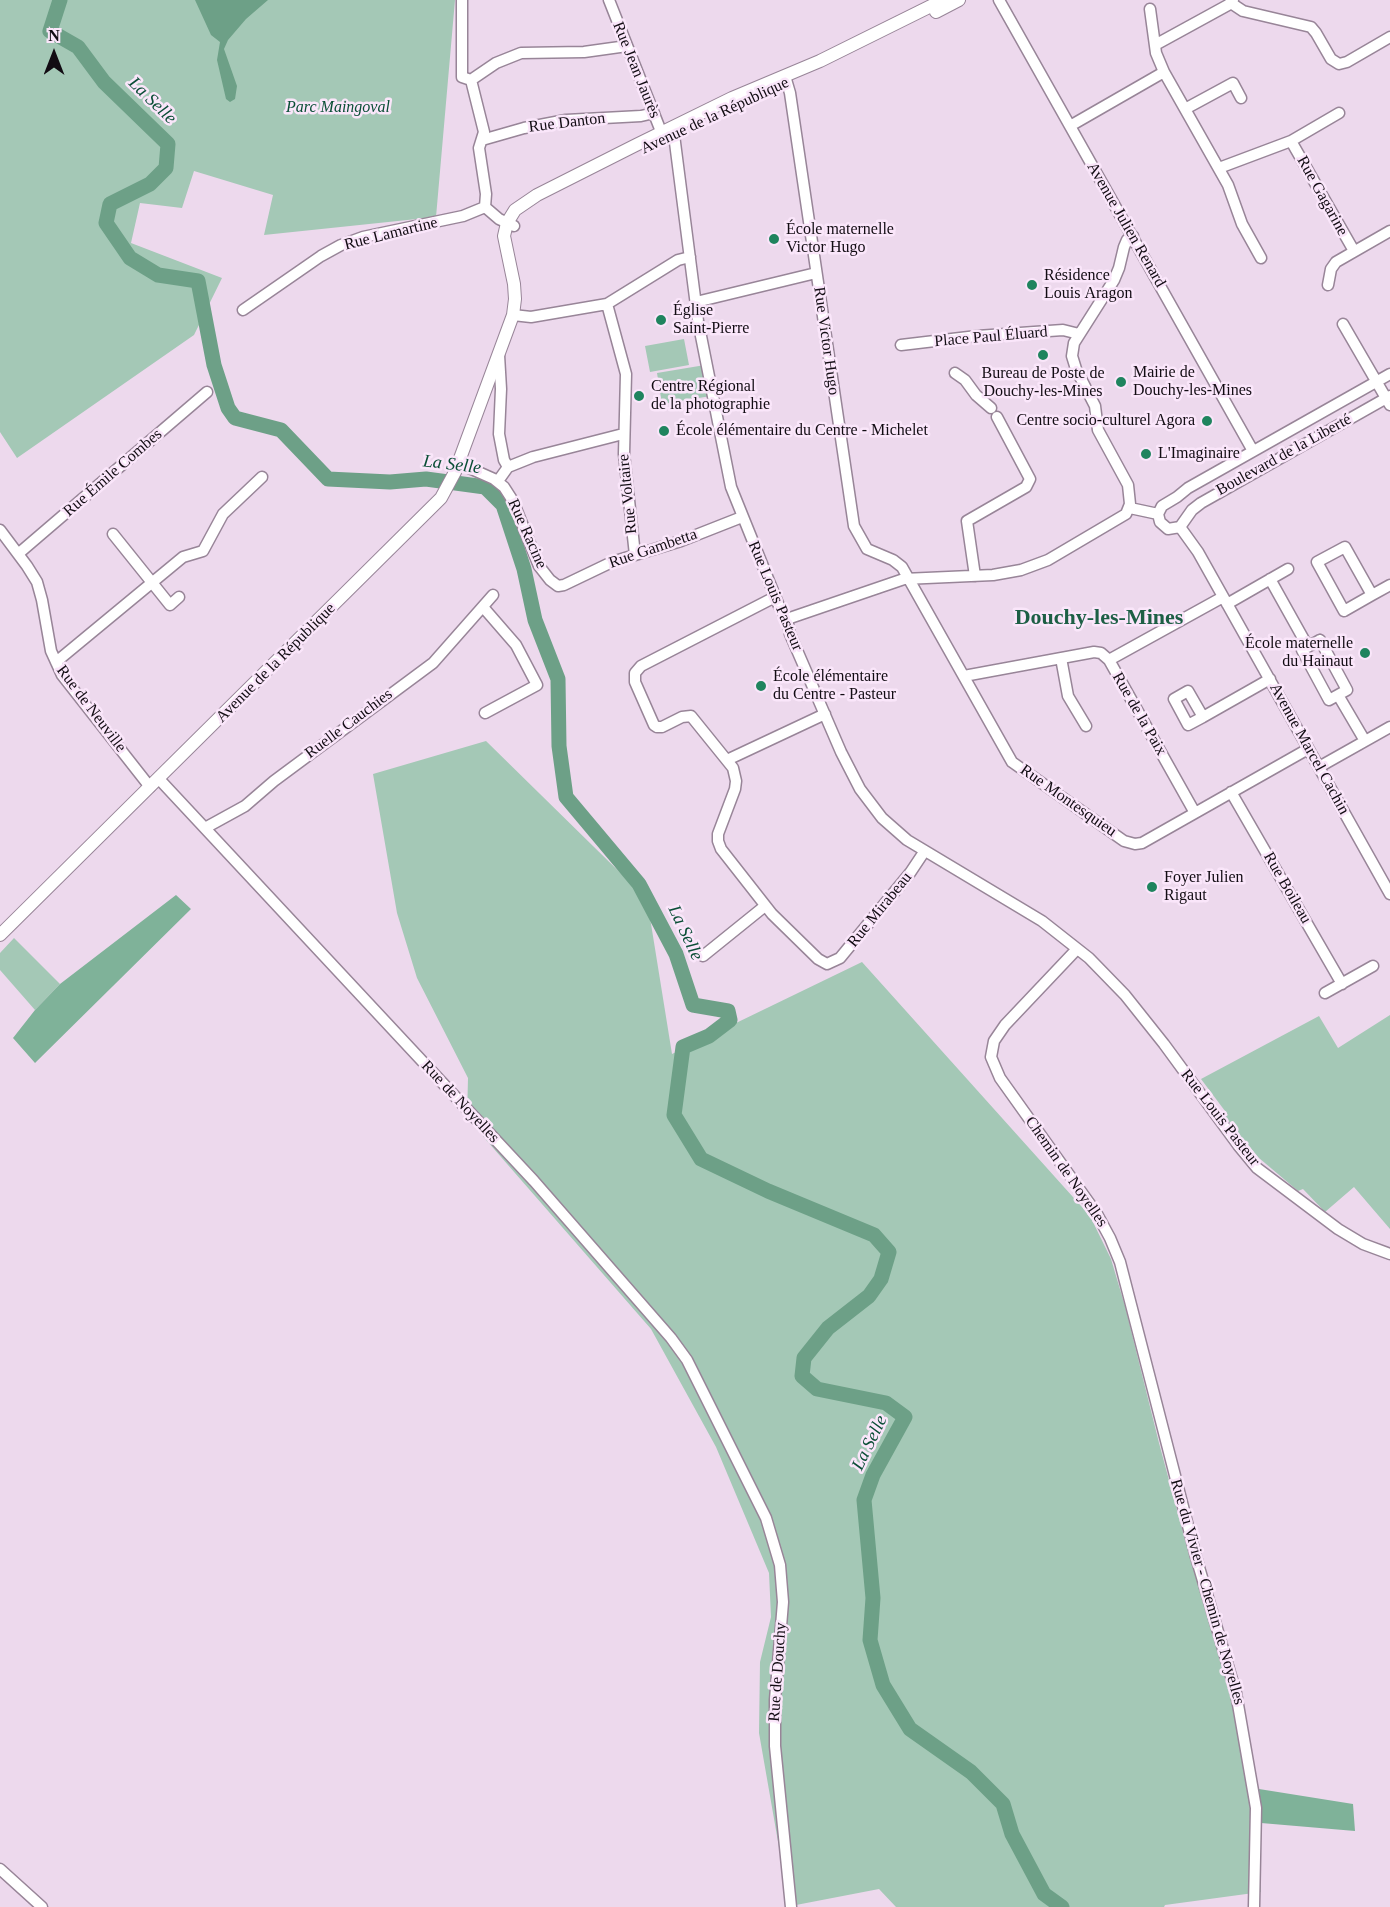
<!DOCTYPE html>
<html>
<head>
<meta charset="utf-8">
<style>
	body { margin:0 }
	#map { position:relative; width:1390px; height:1907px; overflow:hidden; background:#edd9ed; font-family:Georgia,serif }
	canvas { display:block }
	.north { position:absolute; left:24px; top:24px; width:60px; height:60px; -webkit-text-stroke:4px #fae6fa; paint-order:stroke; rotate:0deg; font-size:16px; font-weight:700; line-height:24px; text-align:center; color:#120c13 }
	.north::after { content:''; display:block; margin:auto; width:21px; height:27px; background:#120c13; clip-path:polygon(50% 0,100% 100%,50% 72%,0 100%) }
</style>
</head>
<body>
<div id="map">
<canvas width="1390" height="1907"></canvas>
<div class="north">N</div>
</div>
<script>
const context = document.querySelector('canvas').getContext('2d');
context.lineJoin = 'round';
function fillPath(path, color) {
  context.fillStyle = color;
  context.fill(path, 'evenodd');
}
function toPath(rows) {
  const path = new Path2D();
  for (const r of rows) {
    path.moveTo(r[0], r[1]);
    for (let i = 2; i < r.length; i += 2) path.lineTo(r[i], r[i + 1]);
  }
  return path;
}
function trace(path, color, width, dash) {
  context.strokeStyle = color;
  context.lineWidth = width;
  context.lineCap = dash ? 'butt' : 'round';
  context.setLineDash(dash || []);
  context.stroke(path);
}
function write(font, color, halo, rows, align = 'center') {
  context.font = font + ' Georgia,serif';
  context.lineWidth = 5;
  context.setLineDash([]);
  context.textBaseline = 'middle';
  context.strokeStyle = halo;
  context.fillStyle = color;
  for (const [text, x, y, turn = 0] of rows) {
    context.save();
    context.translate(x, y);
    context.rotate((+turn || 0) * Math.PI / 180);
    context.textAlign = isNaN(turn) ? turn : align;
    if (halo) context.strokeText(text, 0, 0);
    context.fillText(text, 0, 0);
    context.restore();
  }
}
fillPath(toPath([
	[0,0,455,0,436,217,264,235,273,195,194,171,182,208,140,203,131,243,222,278,194,335,17,458,0,432],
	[684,339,689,365,650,372,645,346],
	[705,365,711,396,662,404,657,373],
	[486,741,647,899,672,1054,862,962,1090,1216,1111,1259,1125,1306,1159,1443,1191,1562,1216,1633,1235,1671,1261,1892,1165,1905,1164,1907,896,1907,879,1889,796,1905,791,1853,780,1853,759,1733,760,1662,771,1617,769,1573,716,1447,651,1329,467,1118,468,1078,417,978,397,913,373,774],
	[14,938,60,984,35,1010,0,970,0,953],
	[1390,1015,1390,1229,1354,1187,1325,1212,1303,1189,1298,1191,1259,1158,1225,1117,1228,1115,1201,1079,1319,1016,1338,1048]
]), '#a4c8b6');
fillPath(toPath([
	[176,895,191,909,35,1063,13,1038,35,1010,60,984],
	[1259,1789,1353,1804,1355,1831,1261,1823]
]), '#7fb299');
fillPath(toPath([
	[195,0,268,0,246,19,228,40,224,49,237,86,235,99,230,102,226,99,217,60,220,42,211,35]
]), '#6da087');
trace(toPath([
	[60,0,50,31,78,47,104,82,168,144,166,168,150,184,110,204,106,223,130,258,158,275,198,281,214,365,228,408,235,418,281,430,328,479,390,482,426,479,485,487,503,505,524,569,535,620,558,679,559,746,566,797,639,884,676,954,693,1005,728,1011,730,1020,709,1036,683,1047,674,1115,701,1159,768,1191,874,1235,889,1252,881,1279,869,1296,828,1328,804,1358,802,1376,817,1389,886,1403,905,1417,873,1475,864,1500,873,1598,870,1640,883,1685,910,1729,971,1772,1003,1804,1012,1834,1044,1894,1062,1907]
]), '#6da087', 15);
const minor = toPath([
	[462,0,462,77,471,80],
	[609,0,664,139],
	[999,0,1253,451],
	[1231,3,1243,11,1311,27,1316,33,1331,59,1339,64,1347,62,1390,37],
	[1155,45,1228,5,1233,0],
	[1164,72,1228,185,1242,224,1261,258],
	[785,76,790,93,854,526,867,549,893,560,902,567,1012,762,1124,841,1135,844,1142,843,1308,749],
	[471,80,496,63,521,53,584,52,627,46],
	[471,80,484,132,479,148,486,194,485,207],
	[1185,109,1233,83,1241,98],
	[1070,126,1164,72,1156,53,1150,9],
	[673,127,698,321,731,487,779,606,787,619,790,634,841,752,860,789,882,818,907,840,1042,921,1089,958,1125,995,1164,1044,1238,1145,1257,1168,1338,1229,1363,1244,1390,1254],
	[482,140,524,128,566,120,641,116,654,113],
	[1291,141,1339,113],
	[1219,168,1291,141,1354,251],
	[1328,285,1331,269,1336,262,1390,231],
	[696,302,816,273],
	[607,304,626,374,624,454,635,555],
	[243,310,321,256,341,245,363,237,463,216,485,207,499,219,514,226],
	[513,315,531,317,607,304,678,260,690,257],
	[1343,324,1390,405],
	[901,345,977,336,1063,330,1079,334],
	[499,355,501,389,499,434,504,460,508,467],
	[955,373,965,380,976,395,991,408],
	[1390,374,1188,488,1177,497,1162,506,1158,514,1160,522,1168,529,1180,527,1192,510,1201,503,1390,396],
	[458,463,494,479,504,487,513,501,539,566,550,580,558,586,564,585,612,562,681,541,742,517],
	[498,481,508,467,533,457,623,434],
	[1130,508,1158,514],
	[1180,527,1198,552,1390,894],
	[0,530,27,566,37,582,42,600,51,651,62,675,150,787],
	[113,534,170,605,179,597],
	[18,554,207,392],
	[975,576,967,521,1026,487,1030,479,997,417],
	[1270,579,1308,647],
	[1372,595,1345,547,1317,562,1344,611,1372,595,1390,585],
	[775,597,641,666,635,673,635,682,654,725,657,727,662,727,682,717,691,716,733,768,736,781,735,789,718,834,718,841,721,849,772,914,818,959,827,964,840,958,910,873,924,852],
	[1227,604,1288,569],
	[483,607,516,645,537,685,485,713],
	[787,619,904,579,993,575,1021,570,1048,560,1126,514,1130,504,1128,485,1098,430,1095,406,1076,369,1072,356,1074,343,1114,280,1119,268,1124,247,1127,240,1133,236],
	[1320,640,1347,690,1329,700,1302,650,1320,640],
	[1061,658,1068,696,1086,726],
	[1109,660,1223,597],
	[56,662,183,557,203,551,223,514,262,477],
	[964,676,1094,652,1101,653,1109,660,1195,813],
	[1338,695,1365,741],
	[1203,717,1188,691,1174,699,1188,725,1203,717,1270,679],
	[727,760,825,714],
	[1319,767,1390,727],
	[159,779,534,1181,671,1338,687,1360,766,1518,780,1565,783,1602,775,1700,775,1746,791,1907],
	[1231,792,1342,984],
	[205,828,245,806,274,781,433,663,493,595],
	[1077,949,1005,1025,994,1041,991,1057,1000,1078,1097,1214,1110,1238,1120,1262,1196,1557,1236,1693,1256,1808,1254,1907],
	[703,956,765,906],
	[1325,993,1373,966],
	[0,1869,42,1907]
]);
const major = toPath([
	[936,12,959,0],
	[0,935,441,498,455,472,513,315,515,299,514,284,504,236,507,223,515,210,537,195,636,145,732,98,820,61,943,0]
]);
trace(minor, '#988598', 13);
trace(major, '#988598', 14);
trace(minor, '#fff', 10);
trace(major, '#fff', 12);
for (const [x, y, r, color] of [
	[774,239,6,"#1f845e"],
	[1032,285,6,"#1f845e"],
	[661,320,6,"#1f845e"],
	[1043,355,6,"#1f845e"],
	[1121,382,6,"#1f845e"],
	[639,396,6,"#1f845e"],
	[1207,421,6,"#1f845e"],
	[664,431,6,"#1f845e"],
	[1146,454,6,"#1f845e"],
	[1365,653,6,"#1f845e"],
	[761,686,6,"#1f845e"],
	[1152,887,6,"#1f845e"]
]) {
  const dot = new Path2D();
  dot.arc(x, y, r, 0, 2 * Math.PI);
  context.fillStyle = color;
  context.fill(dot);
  trace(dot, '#fae6fa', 2);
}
write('16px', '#120c13', '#fae6fa', [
	["Rue Jean Jaurès",636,70,68],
	["Avenue de la République",715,116,-25],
	["Rue Danton",567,123,-7],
	["Rue Gagarine",1322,196,61],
	["Avenue Julien Renard",1126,225,60],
	["Rue Lamartine",391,234,-14],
	["Place Paul Éluard",991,337,-5],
	["Rue Victor Hugo",826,341,82],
	["Boulevard de la Liberté",1284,455,-29],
	["Rue Émile Combes",113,473,-41],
	["Rue Voltaire",628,494,-96],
	["Rue Racine",527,534,66],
	["Rue Gambetta",653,549,-19],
	["Rue Louis Pasteur",775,596,67],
	["Avenue de la République",276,663,-45],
	["Rue de Neuville",91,709,53],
	["Rue de la Paix",1139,714,60],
	["Ruelle Cauchies",349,724,-37],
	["Avenue Marcel Cachin",1309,749,61],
	["Rue Montesquieu",1068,801,35],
	["Rue Boileau",1287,888,60],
	["Rue Mirabeau",880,910,-51],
	["Rue de Noyelles",460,1102,47],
	["Rue Louis Pasteur",1220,1118,52],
	["Chemin de Noyelles",1066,1172,55],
	["Rue du Vivier - Chemin de Noyelles",1207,1592,74],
	["Rue de Douchy",778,1672,-86]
]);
write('italic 16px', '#094e35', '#fae6fa', [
	["Parc Maingoval",338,108]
]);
write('16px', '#120c13', '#fae6fa', [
	["École maternelle",786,230],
	["Victor Hugo",786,248],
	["Résidence",1044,276],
	["Louis Aragon",1044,294],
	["Église",673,311],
	["Saint-Pierre",673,329],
	["Mairie de",1133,373],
	["Douchy-les-Mines",1133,391],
	["Bureau de Poste de",1043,374,"center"],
	["Douchy-les-Mines",1043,392,"center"],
	["Centre Régional",651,387],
	["de la photographie",651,405],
	["Centre socio-culturel Agora",1195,421,"right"],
	["École élémentaire du Centre - Michelet",676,431],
	["L'Imaginaire",1158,454],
	["École maternelle",1353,644,"right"],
	["du Hainaut",1353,662,"right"],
	["École élémentaire",773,677],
	["du Centre - Pasteur",773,695],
	["Foyer Julien",1164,878],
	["Rigaut",1164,896]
], 'left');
write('italic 18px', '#0a4e36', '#fae6fa', [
	["La Selle",152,101,44],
	["La Selle",452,465,7],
	["La Selle",685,933,65],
	["La Selle",870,1443,-64]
]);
write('bold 22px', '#1d5f45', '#fae6fa', [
	["Douchy-les-Mines",1099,618]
]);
</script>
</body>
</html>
